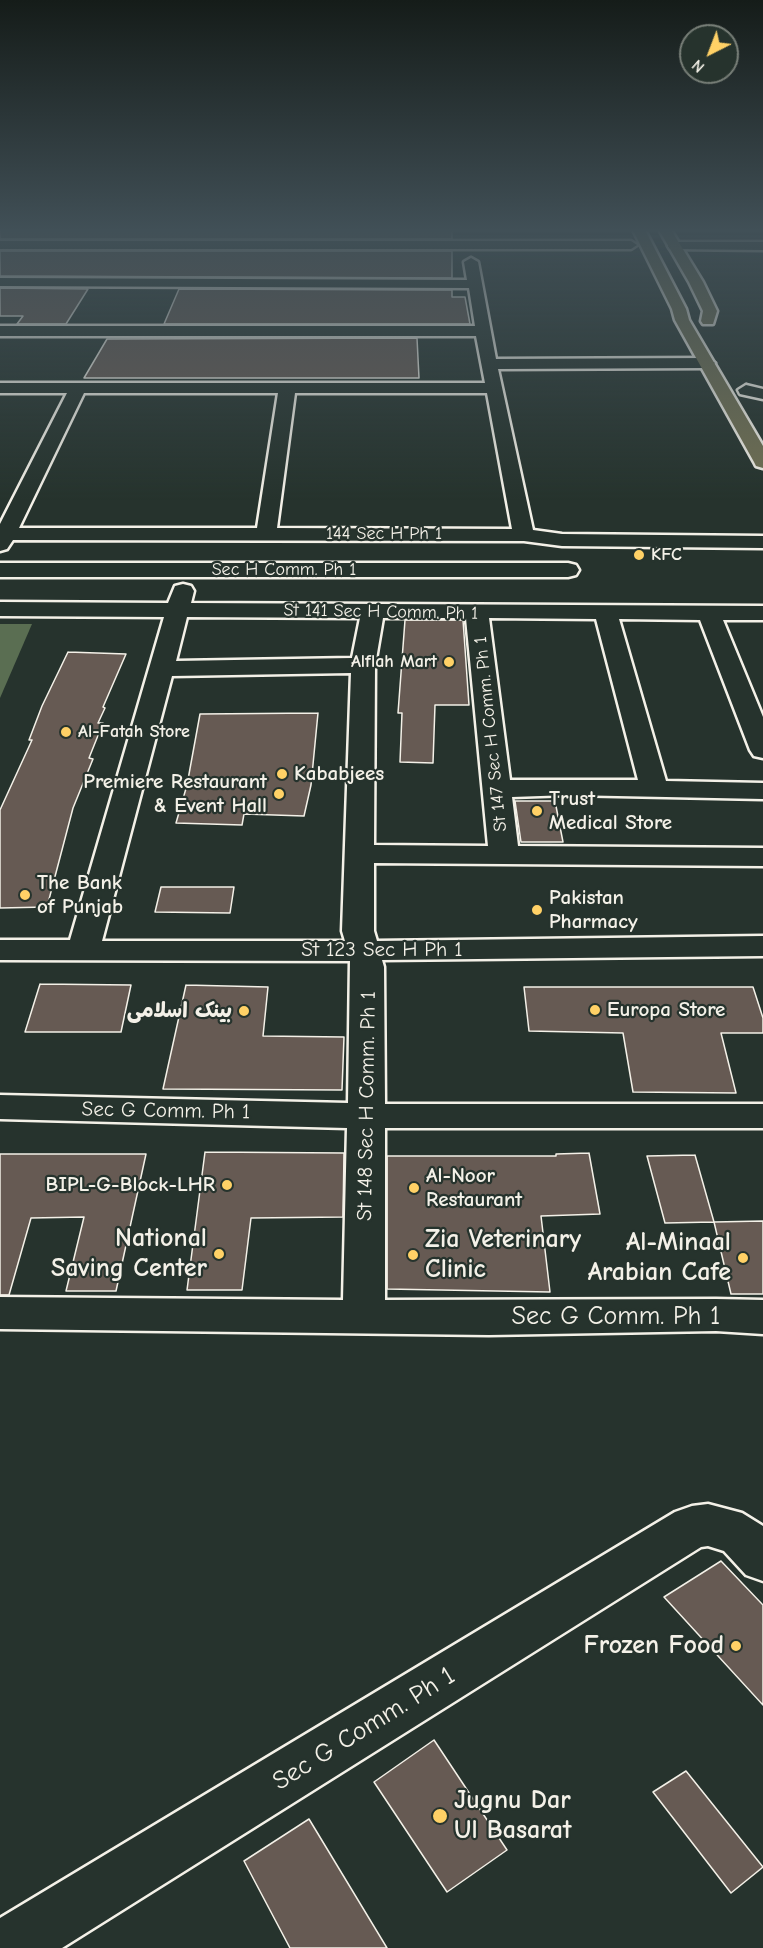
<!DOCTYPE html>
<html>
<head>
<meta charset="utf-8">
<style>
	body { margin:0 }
	#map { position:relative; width:763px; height:1948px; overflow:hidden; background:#26332d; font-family:"Comic Neue",sans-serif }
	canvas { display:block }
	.north { position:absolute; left:679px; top:24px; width:60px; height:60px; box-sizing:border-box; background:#26332d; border:2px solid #787f78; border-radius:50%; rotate:222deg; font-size:16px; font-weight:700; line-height:24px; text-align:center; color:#f4f1e8 }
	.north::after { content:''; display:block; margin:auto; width:21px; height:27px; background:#ffd166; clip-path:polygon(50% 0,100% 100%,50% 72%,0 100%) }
</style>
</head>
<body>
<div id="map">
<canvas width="763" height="1948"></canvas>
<div class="north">N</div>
</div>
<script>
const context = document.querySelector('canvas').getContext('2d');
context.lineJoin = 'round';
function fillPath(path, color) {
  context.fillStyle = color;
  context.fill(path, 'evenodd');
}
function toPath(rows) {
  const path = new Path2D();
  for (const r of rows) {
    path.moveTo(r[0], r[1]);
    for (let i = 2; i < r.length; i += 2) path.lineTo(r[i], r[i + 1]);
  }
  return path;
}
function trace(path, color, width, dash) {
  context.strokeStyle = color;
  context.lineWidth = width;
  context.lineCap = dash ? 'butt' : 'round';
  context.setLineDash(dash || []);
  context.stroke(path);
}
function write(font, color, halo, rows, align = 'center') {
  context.font = font + ' "Comic Neue","Playpen Sans Arabic",sans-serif';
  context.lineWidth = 4.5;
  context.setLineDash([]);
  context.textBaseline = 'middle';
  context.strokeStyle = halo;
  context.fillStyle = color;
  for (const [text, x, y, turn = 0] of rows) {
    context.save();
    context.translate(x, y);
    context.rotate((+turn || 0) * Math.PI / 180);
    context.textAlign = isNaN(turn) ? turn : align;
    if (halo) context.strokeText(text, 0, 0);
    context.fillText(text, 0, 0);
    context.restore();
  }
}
fillPath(toPath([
	[0,624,32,624,0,698]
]), '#5a6e52');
const building = toPath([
	[0,228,452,228,452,239,0,239,0,228],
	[0,251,452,251,452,278,0,276,0,251],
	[0,288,88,289,66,324,17,324,23,316,0,316,0,288],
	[179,289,452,290,452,297,465,297,470,324,164,324,179,289],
	[417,338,419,378,84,378,107,339,417,338],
	[405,620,463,620,469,705,435,705,433,763,400,762,402,713,398,713,405,620],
	[68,652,126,654,103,707,105,708,98,723,103,723,89,758,93,759,73,808,47,907,0,908,0,810,32,740,29,740,42,706,68,652],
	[318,713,311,785,304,816,244,814,242,825,176,823,187,785,200,714,318,713],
	[515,801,555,801,563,842,521,842,515,801],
	[161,887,234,887,230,913,155,912,161,887],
	[40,984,131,985,121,1032,25,1032,40,984],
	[186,985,268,987,263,1036,344,1037,342,1090,163,1089,186,985],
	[524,987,753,987,763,1018,763,1033,721,1033,736,1093,633,1092,623,1033,529,1031,524,987],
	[205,1152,344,1153,343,1217,251,1218,242,1290,187,1290,205,1152],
	[589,1153,600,1214,541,1216,550,1292,387,1289,387,1156,556,1156,556,1154,589,1153],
	[0,1154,146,1154,116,1291,66,1291,84,1217,31,1218,9,1295,0,1295,0,1154],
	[695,1155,714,1222,665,1223,647,1156,695,1155],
	[763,1221,763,1294,731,1294,714,1222,763,1221],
	[721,1561,763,1605,763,1705,664,1597,721,1561],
	[434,1740,507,1850,447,1892,374,1782,434,1740],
	[686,1771,763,1867,731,1893,653,1792,686,1771],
	[309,1819,387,1948,290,1948,244,1861,309,1819]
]);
fillPath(building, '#665a53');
trace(building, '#f4f1e8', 1.5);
const minor = toPath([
	[0,241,631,241,637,245,631,249,0,249,0,241],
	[674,242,763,242,763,250,670,249,668,246,674,242],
	[471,258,478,262,496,359,707,358,715,363,707,368,498,369,533,530,562,534,763,536,763,548,562,546,524,541,13,540,7,549,0,551,0,524,67,393,0,393,0,383,485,383,476,336,0,336,0,326,475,326,469,288,0,286,0,278,467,280,464,262,471,258],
	[84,393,278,393,257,528,19,528,84,393],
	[295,393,487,393,512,529,277,528,295,393],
	[746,385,763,389,763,399,740,394,738,390,746,385],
	[0,563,568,563,576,565,579,570,576,575,568,577,0,577,0,563],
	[183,584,191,586,194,591,191,603,763,606,763,620,723,620,763,717,763,758,754,756,750,750,700,620,619,619,666,781,763,783,763,799,569,795,512,797,518,846,763,848,763,866,374,863,374,931,377,941,763,936,763,956,382,960,384,967,385,1104,763,1104,763,1128,385,1128,385,1300,716,1299,763,1300,763,1334,716,1331,489,1335,0,1329,0,1297,343,1300,347,1128,0,1119,0,1095,348,1103,350,961,0,960,0,940,70,940,164,617,0,616,0,602,168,603,175,586,183,584],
	[187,617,360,618,352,658,176,661,187,617],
	[383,618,466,618,488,846,374,845,375,665,383,618],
	[489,618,596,619,638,780,510,780,489,618],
	[351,673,342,931,345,941,102,941,172,676,351,673],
	[708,1504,742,1513,763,1526,763,1581,746,1575,724,1551,708,1546,701,1547,62,1948,0,1948,0,1918,675,1512,692,1506,708,1504]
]);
const major = toPath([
	[632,228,644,228,686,309,689,320,763,446,763,468,756,466,754,462,675,320,672,309,632,228],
	[658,228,670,228,703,282,717,311,713,324,703,324,701,321,703,311,689,282,658,228]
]);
trace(minor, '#f4f1e8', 5);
trace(major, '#f4f1e8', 5);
fillPath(minor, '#26332d');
fillPath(major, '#706f52');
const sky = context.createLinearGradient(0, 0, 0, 501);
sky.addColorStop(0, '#151c19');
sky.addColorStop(0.46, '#415057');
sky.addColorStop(1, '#41505700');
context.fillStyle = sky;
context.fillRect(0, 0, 763, 501);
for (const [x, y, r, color] of [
	[639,555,6,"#ffd166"],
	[449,662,6,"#ffd166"],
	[66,732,6,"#ffd166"],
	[282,774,6,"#ffd166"],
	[279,794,6,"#ffd166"],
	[537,811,6,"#ffd166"],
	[25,895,6,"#ffd166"],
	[537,910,6,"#ffd166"],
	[595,1010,6,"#ffd166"],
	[244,1011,6,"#ffd166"],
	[227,1185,6,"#ffd166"],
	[414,1188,6,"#ffd166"],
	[219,1254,6,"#ffd166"],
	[413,1255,6,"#ffd166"],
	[743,1258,6,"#ffd166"],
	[736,1646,6,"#ffd166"],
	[440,1816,8,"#ffd166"]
]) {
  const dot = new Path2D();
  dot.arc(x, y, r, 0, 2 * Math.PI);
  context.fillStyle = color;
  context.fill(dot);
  trace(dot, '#26332d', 2);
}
write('18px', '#f4f1e8', '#26332d', [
	["144 Sec H Ph 1",384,534],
	["Sec H Comm. Ph 1",284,570],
	["St 141 Sec H Comm. Ph 1",381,612,1],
	["St 147 Sec H Comm. Ph 1",491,734,-96]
]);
write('bold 18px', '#f4f1e8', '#26332d', [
	["KFC",651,555],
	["Alflah Mart",437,662,"right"],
	["Al-Fatah Store",78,732]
], 'left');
write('bold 21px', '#f4f1e8', '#26332d', [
	["Kababjees",294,774],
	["Premiere Restaurant",267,782,"right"],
	["& Event Hall",267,806,"right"],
	["Trust",549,799],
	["Medical Store",549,823],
	["The Bank",37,883],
	["of Punjab",37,907],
	["Pakistan",549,898],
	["Pharmacy",549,922],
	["Europa Store",607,1010],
	["بینک اسلامی",232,1011,"right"],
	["Al-Noor",426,1176],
	["Restaurant",426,1200],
	["BIPL-G-Block-LHR",215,1185,"right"]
], 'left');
write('21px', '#f4f1e8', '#26332d', [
	["St 123 Sec H Ph 1",382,950],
	["St 148 Sec H Comm. Ph 1",367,1106,-89],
	["Sec G Comm. Ph 1",166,1111,1]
]);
write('bold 26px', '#f4f1e8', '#26332d', [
	["National",207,1239],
	["Saving Center",207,1269],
	["Zia Veterinary",425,1240,"left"],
	["Clinic",425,1270,"left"],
	["Al-Minaal",731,1243],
	["Arabian Cafe",731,1273],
	["Frozen Food",724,1646],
	["Jugnu Dar",454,1801,"left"],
	["Ul Basarat",454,1831,"left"]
], 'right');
write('26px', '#f4f1e8', '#26332d', [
	["Sec G Comm. Ph 1",616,1317],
	["Sec G Comm. Ph 1",364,1729,-32]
]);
</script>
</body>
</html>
